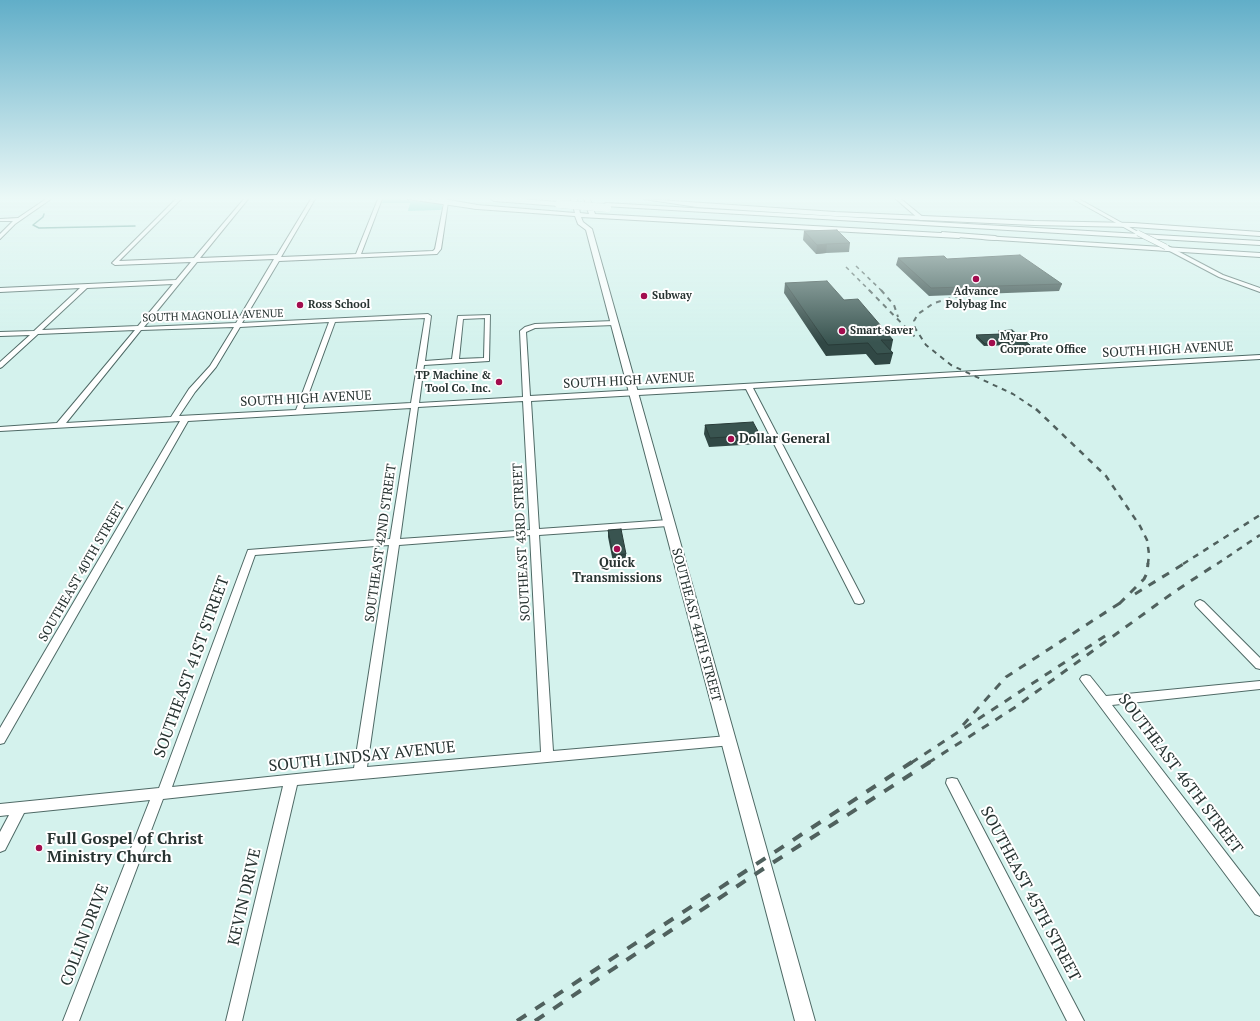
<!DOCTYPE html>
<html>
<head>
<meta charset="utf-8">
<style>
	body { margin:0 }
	canvas { display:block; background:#d4f2ed }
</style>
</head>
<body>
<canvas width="1260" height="1021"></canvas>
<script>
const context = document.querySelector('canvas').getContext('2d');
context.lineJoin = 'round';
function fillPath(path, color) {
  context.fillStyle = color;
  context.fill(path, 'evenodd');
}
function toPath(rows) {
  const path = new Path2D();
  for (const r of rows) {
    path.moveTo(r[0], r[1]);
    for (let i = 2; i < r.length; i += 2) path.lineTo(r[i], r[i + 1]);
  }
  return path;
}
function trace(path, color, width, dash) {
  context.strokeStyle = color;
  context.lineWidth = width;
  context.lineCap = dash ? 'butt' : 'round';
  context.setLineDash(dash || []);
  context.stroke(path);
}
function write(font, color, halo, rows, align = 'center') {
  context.font = font + ' "PT Serif",serif';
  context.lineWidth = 4;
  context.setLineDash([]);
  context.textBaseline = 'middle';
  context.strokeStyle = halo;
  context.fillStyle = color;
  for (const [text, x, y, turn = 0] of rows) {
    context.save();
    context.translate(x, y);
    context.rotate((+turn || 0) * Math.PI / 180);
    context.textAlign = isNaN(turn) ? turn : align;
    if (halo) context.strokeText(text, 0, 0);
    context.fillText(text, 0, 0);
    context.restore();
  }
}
fillPath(toPath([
	[383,199,399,199,442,204,442,209,440,210,408,211,410,203,382,203]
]), '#5fcfc0');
trace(toPath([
	[44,214,43,217,33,225,39,228,135,226]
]), '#328278', 1.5);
const minor = toPath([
	[46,199,51,199,15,224,0,239,0,234,13,221,0,221,0,219,18,218,46,199],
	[176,199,181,199,119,261,194,258,244,199,248,199,200,258,277,255,311,199,315,199,281,257,356,254,378,199,382,199,361,254,433,251,435,249,444,203,448,202,441,249,437,254,279,261,242,323,428,314,431,316,425,361,452,359,458,316,490,315,489,361,424,365,419,403,523,397,520,331,525,327,535,324,614,321,617,323,614,325,535,328,526,332,530,396,1260,355,1260,359,753,388,864,601,863,603,859,604,855,603,854,601,746,389,531,401,539,529,668,520,673,523,668,526,539,535,553,751,728,736,732,737,734,741,732,745,297,785,242,1021,226,1021,283,786,163,799,79,1021,63,1021,150,800,24,813,5,850,0,852,0,832,9,815,0,816,0,804,159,788,248,550,390,539,411,408,188,421,4,743,0,744,0,728,180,421,0,431,0,427,57,423,135,330,38,334,2,367,0,368,0,362,30,335,0,336,0,332,34,331,80,288,0,292,0,288,176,280,191,262,115,265,112,263,176,199],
	[274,259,236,323,144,327,197,262,274,259],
	[173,284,138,326,42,330,87,288,173,284],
	[425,318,411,403,303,409,335,322,425,318],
	[485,318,484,358,459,359,463,319,485,318],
	[329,322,296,410,179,416,195,392,216,367,240,327,329,322],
	[234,327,210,366,189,389,171,417,66,423,141,330,234,327],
	[523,401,530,530,400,539,418,407,523,401],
	[530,535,541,752,367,767,399,545,530,535],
	[389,545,354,768,172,787,255,555,389,545],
	[896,199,901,199,924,218,924,220,920,220,896,199],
	[1073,199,1079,199,1140,233,1136,234,1073,199],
	[1164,246,1168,246,1223,275,1260,288,1260,292,1219,277,1164,248,1164,246],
	[1200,600,1204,602,1260,658,1260,669,1256,668,1196,606,1195,604,1196,602,1200,600],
	[1086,675,1090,676,1106,696,1260,681,1260,689,1112,705,1260,897,1260,916,1255,914,1082,682,1080,679,1082,676,1086,675],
	[952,778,957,779,1084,1021,1067,1021,946,783,947,779,952,778]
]);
const major = toPath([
	[408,199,425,199,477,205,575,213,571,199,577,199,580,213,589,214,584,199,590,199,595,214,959,234,962,236,959,238,581,217,583,222,592,229,815,1021,795,1021,586,230,578,224,575,216,477,209,408,199],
	[644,199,835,212,1034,221,1133,223,1260,232,1260,236,1133,227,1034,225,835,216,697,207,644,199],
	[984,236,1260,253,1260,257,982,239,982,237,984,236]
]);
const highway = toPath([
	[430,199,444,199,477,205,480,207,477,209,430,199],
	[491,199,521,199,559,202,562,204,559,206,494,201,491,199],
	[606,203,1260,241,1260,245,604,206,604,204,606,203],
	[942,232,995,236,999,238,995,240,945,236,941,234,942,232]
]);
trace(minor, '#4f6a66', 2);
trace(major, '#4f6a66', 2);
trace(highway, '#4f6a66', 2);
fillPath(minor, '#fff');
fillPath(major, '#fff');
fillPath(highway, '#fff');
trace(toPath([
	[856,266,882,291],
	[846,267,870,291]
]), '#50615e', 1.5, [4, 4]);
trace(toPath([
	[869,290,918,340],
	[881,290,894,305,898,317],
	[990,294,958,296,934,303,918,314,914,321,915,328,926,345,951,365,1013,394,1037,410]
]), '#50615e', 2, [5, 5]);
trace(toPath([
	[1036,409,1106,476,1140,526,1147,540,1149,554,1148,564],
	[1183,564,1260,515],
	[1217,564,1260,535]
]), '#50615e', 2.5, [6, 6]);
trace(toPath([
	[1135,594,1185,563],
	[1119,604,1144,579,1147,573,1148,563],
	[963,725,1006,677,1123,601],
	[911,763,1108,634],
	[928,763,1014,708,1174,592,1218,563]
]), '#50615e', 3, [8, 8]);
trace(toPath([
	[517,1021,912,762],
	[535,1021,763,869,930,762]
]), '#50615e', 4, [11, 11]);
const minorBridge = toPath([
	[1138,233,1166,247]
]);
const highwayBridge = toPath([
	[559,204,607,208]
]);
trace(minorBridge, '#4f6a66', 6, []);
trace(highwayBridge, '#4f6a66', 8, []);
trace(minorBridge, '#fff', 5);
trace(highwayBridge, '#fff', 8);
fillPath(toPath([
	[804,231,850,243,849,252,826,253,816,254,803,240],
	[898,258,1062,284,1059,291,929,296,896,265],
	[785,283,844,300,893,340,891,350,890,350,893,353,890,364,875,365,866,354,826,356,784,293],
	[998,331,1030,345,1029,348,1015,349,1010,345,984,346,976,338,976,335,998,334],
	[705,425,760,435,759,444,709,447,704,434],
	[608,530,626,554,626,561,613,562,608,537]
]), '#314845');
fillPath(toPath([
	[827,244,826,253,816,254,817,245]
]), '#283b38');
const building = toPath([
	[837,230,850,243,827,244,817,245,804,231,837,230],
	[1020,255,1062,284,931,288,898,258,944,256,947,259,1020,255],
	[827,281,844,300,858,299,893,340,881,340,893,353,877,354,868,343,828,345,785,283,827,281],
	[1012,330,1030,345,1015,346,1011,342,985,344,976,335,1001,334,998,331,1012,330],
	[753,422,760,435,710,438,705,425,753,422],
	[621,529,626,554,613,555,608,530,621,529]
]);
fillPath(building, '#395450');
trace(building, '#283b38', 1);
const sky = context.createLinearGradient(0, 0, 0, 342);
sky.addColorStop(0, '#61aec8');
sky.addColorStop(0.58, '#ecf9f7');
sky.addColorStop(1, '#ecf9f700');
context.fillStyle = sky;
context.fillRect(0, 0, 1260, 342);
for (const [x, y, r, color] of [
	[976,279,4,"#a20d4e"],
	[644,296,4,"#a20d4e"],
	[300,305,4,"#a20d4e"],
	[842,331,4,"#a20d4e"],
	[992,343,4,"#a20d4e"],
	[499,382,4,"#a20d4e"],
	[731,439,4,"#a20d4e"],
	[617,549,4,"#a20d4e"],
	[39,848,4,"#a20d4e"]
]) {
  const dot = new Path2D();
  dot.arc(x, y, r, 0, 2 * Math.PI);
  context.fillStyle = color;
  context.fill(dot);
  trace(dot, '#fff', 1.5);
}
write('bold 11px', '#273331', '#fff', [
	["Advance",976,292,"center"],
	["Polybag Inc",976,305,"center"],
	["Subway",652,296],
	["Ross School",308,305],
	["Smart Saver",850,331],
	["Myar Pro",1000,337],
	["Corporate Office",1000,350],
	["TP Machine &",491,376,"right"],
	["Tool Co. Inc.",491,389,"right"]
], 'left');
write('11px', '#273331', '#fff', [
	["SOUTH MAGNOLIA AVENUE",213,316,-2]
]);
write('13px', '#273331', '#fff', [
	["SOUTH HIGH AVENUE",1168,350,-3],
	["SOUTH HIGH AVENUE",629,381,-3],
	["SOUTH HIGH AVENUE",306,399,-3],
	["SOUTHEAST 43RD STREET",522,542,-93],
	["SOUTHEAST 42ND STREET",381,543,-82],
	["SOUTHEAST 40TH STREET",82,572,-60],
	["SOUTHEAST 44TH STREET",696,625,75]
]);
write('bold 13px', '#273331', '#fff', [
	["Dollar General",739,439],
	["Quick",617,563,"center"],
	["Transmissions",617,578,"center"]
], 'left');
write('16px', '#273331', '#fff', [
	["SOUTHEAST 41ST STREET",192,667,-70],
	["SOUTH LINDSAY AVENUE",362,757,-6],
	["SOUTHEAST 46TH STREET",1180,774,53],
	["SOUTHEAST 45TH STREET",1030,894,62],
	["KEVIN DRIVE",245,897,-77],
	["COLLIN DRIVE",85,935,-69]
]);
write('bold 16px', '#273331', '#fff', [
	["Full Gospel of Christ",47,839],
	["Ministry Church",47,857]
], 'left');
</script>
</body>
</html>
